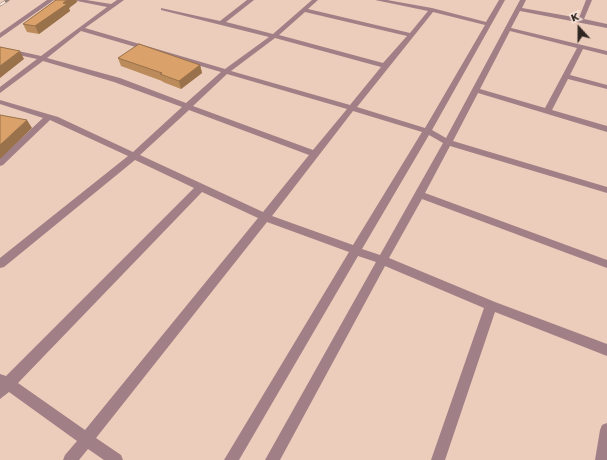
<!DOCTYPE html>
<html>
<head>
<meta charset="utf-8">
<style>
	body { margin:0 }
	#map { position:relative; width:607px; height:460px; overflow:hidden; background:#f2d9cb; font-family:Jost,sans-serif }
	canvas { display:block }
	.north { position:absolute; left:559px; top:8px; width:40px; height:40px; -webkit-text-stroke:3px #fbe7dc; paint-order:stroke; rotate:339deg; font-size:11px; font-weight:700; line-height:16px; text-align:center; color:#2f2621 }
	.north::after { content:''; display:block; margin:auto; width:14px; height:18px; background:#2f2621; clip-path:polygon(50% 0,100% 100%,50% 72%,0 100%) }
</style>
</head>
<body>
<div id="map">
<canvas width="607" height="460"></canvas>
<div class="north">K</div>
</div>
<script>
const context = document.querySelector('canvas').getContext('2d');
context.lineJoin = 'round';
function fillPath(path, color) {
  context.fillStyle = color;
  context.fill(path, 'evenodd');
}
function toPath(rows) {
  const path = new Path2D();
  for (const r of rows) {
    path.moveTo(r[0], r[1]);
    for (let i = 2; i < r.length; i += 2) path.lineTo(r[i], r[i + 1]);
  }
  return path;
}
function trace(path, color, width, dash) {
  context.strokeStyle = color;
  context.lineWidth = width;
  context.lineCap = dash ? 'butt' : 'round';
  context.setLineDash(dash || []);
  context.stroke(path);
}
fillPath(toPath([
	[0,0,607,0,607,460,0,460]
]), '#ecccba');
fillPath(toPath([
	[47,0,54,0,0,38,0,33,47,0],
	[72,0,86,0,111,4,117,0,124,0,85,28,225,69,269,37,161,10,161,8,220,21,247,0,254,0,226,22,273,34,312,0,318,0,308,9,410,33,428,11,375,0,387,0,432,8,486,22,499,0,505,0,432,130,446,138,520,0,526,0,522,8,579,18,586,0,592,0,584,19,607,24,607,28,520,11,511,28,607,51,607,55,583,49,570,75,607,85,607,89,568,79,552,110,607,126,607,132,478,93,453,141,607,187,607,193,450,146,425,193,607,260,607,268,422,199,389,258,495,302,607,344,607,356,495,312,445,460,431,460,484,308,385,266,280,460,265,460,376,262,358,256,239,460,224,460,349,252,267,222,96,438,121,455,123,460,104,460,88,449,79,460,63,460,65,455,77,441,9,392,0,399,0,374,6,376,194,188,135,160,4,267,0,268,0,258,128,156,50,120,3,165,0,166,0,158,43,118,0,104,0,100,58,117,133,152,182,107,114,82,43,61,0,93,0,87,37,59,0,51,0,47,41,56,107,7,72,0],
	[305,12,407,36,383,63,279,35,305,12],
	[433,12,485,25,425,128,357,107,433,12],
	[81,31,221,72,186,103,120,78,47,58,81,31],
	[510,31,577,48,545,108,480,89,510,31],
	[275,38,381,67,350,105,231,71,275,38],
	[227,74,347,109,313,150,193,106,227,74],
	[189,110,309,155,263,212,140,155,189,110],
	[353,111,422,132,353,245,272,216,353,111],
	[429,135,443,143,380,255,362,249,429,135],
	[202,192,258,218,85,430,18,383,202,192],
	[607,423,607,460,595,460,600,430,602,425,607,423]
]), '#a17f86');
const rail = toPath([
	[0,5,8,0]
]);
trace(rail, '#95837a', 3);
trace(rail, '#fbe7dc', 2, [6]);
fillPath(toPath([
	[54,0,76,0,77,2,69,8,70,11,39,34,27,32,23,24,55,1],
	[118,58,200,65,202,73,181,89,163,82,162,81,121,66]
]), '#bb8b5b');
fillPath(toPath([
	[67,0,76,0,77,2,69,8,70,11,39,34,35,26],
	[20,51,24,59,0,78,0,66],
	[200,65,202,73,181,89,179,81],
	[27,120,32,128,0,159,0,145]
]), '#99714a');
const building = toPath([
	[56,0,67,0,63,3,67,4,35,26,23,24,56,0],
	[139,44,200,65,179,81,160,74,162,73,118,58,139,44],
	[0,47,20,51,0,66,0,47],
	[0,115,27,120,0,145,0,115]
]);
fillPath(building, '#daa26a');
trace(building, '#99714a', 1);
</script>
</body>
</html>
